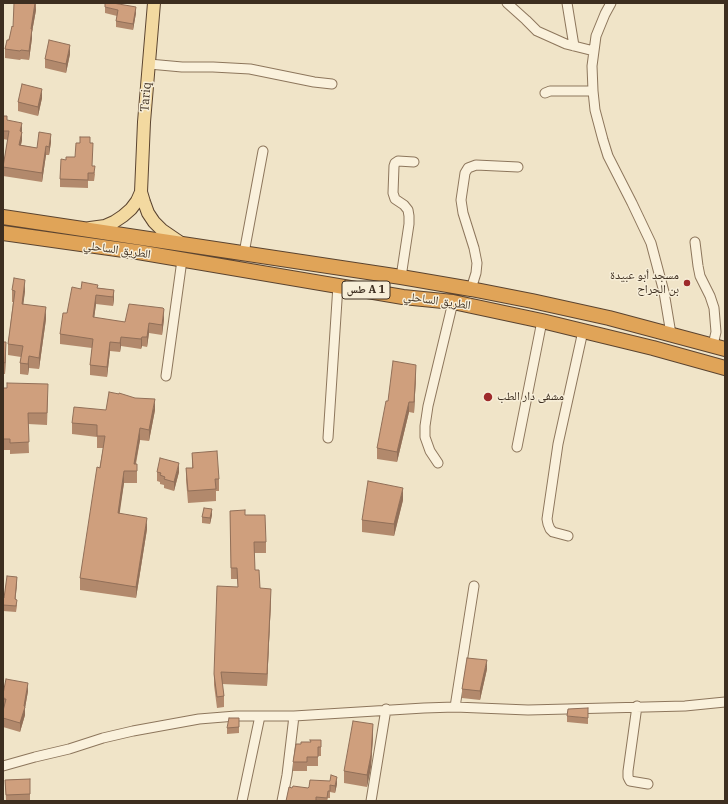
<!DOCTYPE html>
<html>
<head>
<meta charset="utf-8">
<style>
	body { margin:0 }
	#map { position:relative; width:728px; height:804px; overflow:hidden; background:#f0e4c8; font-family:"IBM Plex Serif",serif }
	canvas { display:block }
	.frame { position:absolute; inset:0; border:4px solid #3d2e20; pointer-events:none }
</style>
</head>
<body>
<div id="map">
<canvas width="728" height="804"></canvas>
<div class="frame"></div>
</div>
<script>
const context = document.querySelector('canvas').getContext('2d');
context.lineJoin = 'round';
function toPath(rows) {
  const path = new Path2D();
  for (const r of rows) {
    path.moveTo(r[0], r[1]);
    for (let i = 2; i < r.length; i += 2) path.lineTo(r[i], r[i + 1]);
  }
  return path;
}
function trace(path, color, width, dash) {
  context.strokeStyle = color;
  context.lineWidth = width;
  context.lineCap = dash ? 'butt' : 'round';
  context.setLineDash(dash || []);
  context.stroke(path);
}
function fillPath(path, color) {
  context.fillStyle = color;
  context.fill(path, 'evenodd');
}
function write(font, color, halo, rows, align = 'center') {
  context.font = font + ' "IBM Plex Serif","Noto Naskh Arabic",serif';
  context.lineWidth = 3;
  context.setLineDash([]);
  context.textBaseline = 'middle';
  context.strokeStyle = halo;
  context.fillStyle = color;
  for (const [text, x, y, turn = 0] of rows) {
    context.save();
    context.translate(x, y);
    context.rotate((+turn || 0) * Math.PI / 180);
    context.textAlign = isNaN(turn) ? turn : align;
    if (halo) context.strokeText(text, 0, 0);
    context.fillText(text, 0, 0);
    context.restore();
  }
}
const minor = toPath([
	[507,3,526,20,537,31,566,44,594,51],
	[567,3,574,46],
	[611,3,605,14,596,36,592,66,593,91,595,110,603,140,608,156,632,203,651,243,664,292,671,334],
	[149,64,182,67,213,67,250,69,314,82,332,84],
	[545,93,550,91,593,91],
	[695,242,698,266,700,276,710,296,714,308,716,332,713,345],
	[244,253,263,151],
	[401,277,409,224,409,216,408,210,404,205,395,199,393,193,394,166,395,163,398,161,414,162],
	[471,289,476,273,477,263,474,248,463,213,461,200,465,173,468,168,476,165,518,167],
	[166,376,182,260],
	[328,438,338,285],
	[517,447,542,321],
	[438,463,430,451,425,437,425,426,428,406,453,302],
	[568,536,553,532,550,529,548,524,547,519,558,444,583,331],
	[637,706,628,771,628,777,630,781,648,784],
	[455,707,474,586],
	[3,766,35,757,69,749,103,738,133,731,199,719,236,716,294,716,424,708,455,707,528,710,685,706,725,702],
	[242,801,260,716],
	[282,801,287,775,294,716],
	[371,801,386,709]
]);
const major = toPath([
	[154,3,144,122,141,192,144,202,148,213,154,222,162,230,181,243],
	[90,228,105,226,114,222,123,216,131,209,137,201,141,192]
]);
const highway = toPath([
	[3,217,401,277,471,289,532,301,609,318,725,349],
	[3,233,138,252,403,297,453,302,542,321,583,331,653,348,725,368]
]);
trace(minor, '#8d765c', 11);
trace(major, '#5b4430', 14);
trace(highway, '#5b4430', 16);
trace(minor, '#faf1dc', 9);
trace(major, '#f3d9a0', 12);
trace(highway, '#e0a458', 14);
fillPath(toPath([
	[36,3,36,10,32,32,32,38,29,60,21,59,20,60,5,58,5,49,13,27],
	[105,7,136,13,133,30,116,27,116,21,117,16,105,13],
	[70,54,66,73,45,68,45,59],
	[42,98,38,116,18,111,18,102],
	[3,116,7,120,22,132,22,140,21,145,37,148,51,142,49,155,46,155,42,182,3,176,3,167,8,140,3,139],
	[90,143,92,166,95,174,94,181,88,181,88,188,60,187,60,179,66,160,75,157],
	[98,288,114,290,114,299,113,306,96,304,94,318,125,322,164,319,162,335,149,333,147,347,142,346,141,349,121,346,120,352,110,351,107,377,90,375,90,365,92,348,60,344,60,334,67,313,81,289],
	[12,290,25,291,23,304,46,319,39,369,29,368,28,375,20,374,20,363,21,357,8,355,8,344,13,302,12,302],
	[3,342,6,353,5,374,3,374],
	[416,376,414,413,409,412,397,462,377,459,377,448,388,401],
	[3,388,48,396,47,425,28,424,29,453,10,454,10,450,3,450],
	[106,410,155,410,149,441,140,440,136,464,137,464,137,483,124,483,119,513,147,529,136,598,80,590,80,578,103,448,97,448,97,437,72,434,72,423],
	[192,453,219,479,219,491,216,491,216,501,188,503,186,480,186,468,192,468],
	[157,472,179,472,174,491,164,488,164,485,160,484,160,482,157,481],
	[403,500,394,536,362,532,362,520],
	[230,511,245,515,266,542,266,553,254,553,255,570,260,588,271,600,267,686,222,684,224,696,224,707,217,708,214,685,214,674,238,587,237,579,231,579],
	[212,515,210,524,202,523,202,517],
	[17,583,15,599,17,606,16,612,3,611,3,598,4,598],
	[487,669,480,700,462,698,462,689],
	[28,691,25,708,25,715,20,732,3,727,3,711,4,707,3,705,3,694],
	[567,716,588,718,588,724,567,722],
	[239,718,239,733,227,734,227,728],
	[373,736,371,767,367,787,344,783,344,771],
	[321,740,321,756,318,756,318,766,307,766,307,771,293,771,293,762,301,744],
	[30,779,30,801,6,801,5,780],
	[337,784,335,793,330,792,330,798,328,798,327,801,286,801,308,788]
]), '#b2896c');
fillPath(toPath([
	[35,3,36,10,32,32,32,38,29,60,29,51,31,29],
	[136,7,136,13,133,30,133,24],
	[70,45,70,54,66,73,66,64],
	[42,89,42,98,38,116,38,107],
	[22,123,22,131,20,140,20,131],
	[22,132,22,140,19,153,19,145],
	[51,134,51,142,49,155,49,147],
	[46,146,46,155,42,182,42,173],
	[25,280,25,291,22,315,22,304],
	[114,290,114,299,113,306,113,297],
	[96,295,96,304,93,327,93,317],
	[46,307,46,319,39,369,39,358],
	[164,309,164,319,162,335,162,325],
	[149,323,149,333,147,347,147,337],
	[121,337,121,346,120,352,120,343],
	[142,337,142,346,141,349,141,339],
	[6,342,6,353,5,374,5,363],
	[110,342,110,351,107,377,107,367],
	[29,356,29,368,28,375,28,364],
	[416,365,416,376,414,413,414,402],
	[155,399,155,410,149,441,149,430],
	[409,402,409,412,397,462,397,452],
	[140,428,140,440,134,471,134,464],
	[179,463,179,472,174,491,174,482],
	[124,471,124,483,118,525,118,513],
	[403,488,403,500,394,536,394,524],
	[212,509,212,515,210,524,210,518],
	[147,518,147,529,136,598,136,587],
	[17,577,17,583,15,605,15,599],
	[271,589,271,600,267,686,267,674],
	[487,660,487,669,480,700,480,691],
	[28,683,28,691,25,708,25,715,20,732,20,723,24,706],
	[373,724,373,736,371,767,367,787,367,775],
	[337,777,337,784,335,793,335,786]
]), '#916f58');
const building = toPath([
	[14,3,35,3,31,29,32,29,29,51,21,50,20,51,5,49,7,40,9,40,12,26,13,27,14,3],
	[105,3,113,3,136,7,133,24,116,21,118,10,105,7,105,3],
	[49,40,70,45,66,64,45,59,49,40],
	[22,84,42,89,38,107,18,102,22,84],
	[3,116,7,116,7,120,22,123,20,131,22,132,19,145,37,148,39,132,51,134,49,147,46,146,42,173,3,167,9,131,3,131,3,116],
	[80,137,90,137,90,143,93,143,92,166,95,166,94,173,88,173,88,180,60,179,61,159,66,160,66,157,75,157,76,143,80,143,80,137],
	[14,278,25,280,22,304,46,307,39,358,29,356,28,364,20,363,23,346,8,344,15,291,12,290,14,278],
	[82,282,98,285,97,288,114,290,113,297,96,295,93,317,125,322,129,304,163,308,164,309,162,325,149,323,147,337,142,337,141,339,121,337,120,343,110,342,107,367,90,365,93,339,60,334,63,313,67,313,72,287,81,289,82,282],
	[3,342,6,342,5,363,3,362,3,342],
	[393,361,416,365,414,402,409,402,397,452,377,448,386,401,388,401,393,361],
	[7,383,48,384,47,413,28,413,29,442,10,443,10,439,3,439,3,388,7,388,7,383],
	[109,392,119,394,119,393,135,398,155,399,149,430,140,428,134,464,137,464,137,471,124,471,118,513,147,518,136,587,80,578,97,467,100,468,105,436,97,436,97,425,72,423,74,407,106,410,109,392],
	[217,451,219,479,215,479,216,489,188,491,186,468,193,468,192,453,217,451],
	[160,458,179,463,174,482,164,479,165,477,160,475,161,473,157,472,160,458],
	[368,481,403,488,394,524,362,520,368,481],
	[204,508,212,509,210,518,202,517,204,508],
	[245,510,245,515,265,515,266,542,254,542,255,570,259,570,260,588,271,589,267,674,221,672,224,696,217,697,214,674,217,586,238,587,237,568,231,568,230,511,245,510],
	[7,576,17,577,15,599,17,600,16,606,3,605,3,598,4,598,7,576],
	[467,658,487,660,480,691,462,689,467,658],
	[6,679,28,683,24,706,25,707,20,723,3,718,3,711,6,699,4,699,3,694,6,679],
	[588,708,588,718,567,716,568,709,588,708],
	[229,718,239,718,239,727,227,728,229,718],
	[353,721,373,724,371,755,367,775,344,771,353,721],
	[310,740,321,740,321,747,318,747,318,757,307,757,307,762,293,762,296,744,301,744,301,742,311,742,310,740],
	[331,775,337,777,335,786,330,785,330,791,328,791,327,798,316,797,316,801,286,801,289,787,292,788,293,786,308,788,309,787,310,780,330,781,331,775],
	[30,779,30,794,6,795,5,780,30,779]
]);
fillPath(building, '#cf9f7d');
trace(building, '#916f58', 1);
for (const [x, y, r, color] of [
	[687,283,4,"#9e2a2b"],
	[488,397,5,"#9e2a2b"]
]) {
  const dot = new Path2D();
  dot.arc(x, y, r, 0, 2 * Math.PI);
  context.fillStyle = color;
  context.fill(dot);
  trace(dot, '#f7eed8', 1.5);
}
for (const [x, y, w] of [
	[366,290,48]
]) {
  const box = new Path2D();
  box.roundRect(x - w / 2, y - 9, w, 18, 3);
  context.fillStyle = '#f7eed8';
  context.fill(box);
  trace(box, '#3d2e20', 1);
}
write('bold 11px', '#3d2e20', null, [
	["طس A 1",366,290]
]);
write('12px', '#3d2e20', '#f7eed8', [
	["Tariq",146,97,-85],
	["الطريق الساحلي",117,250,8],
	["الطريق الساحلي",437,301,8]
]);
write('12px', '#3d2e20', '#f7eed8', [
	["مسجد أبو عبيدة",679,276],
	["بن الجراح",679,290],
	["مشفى دار الطب",497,397,"left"]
], 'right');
</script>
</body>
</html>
